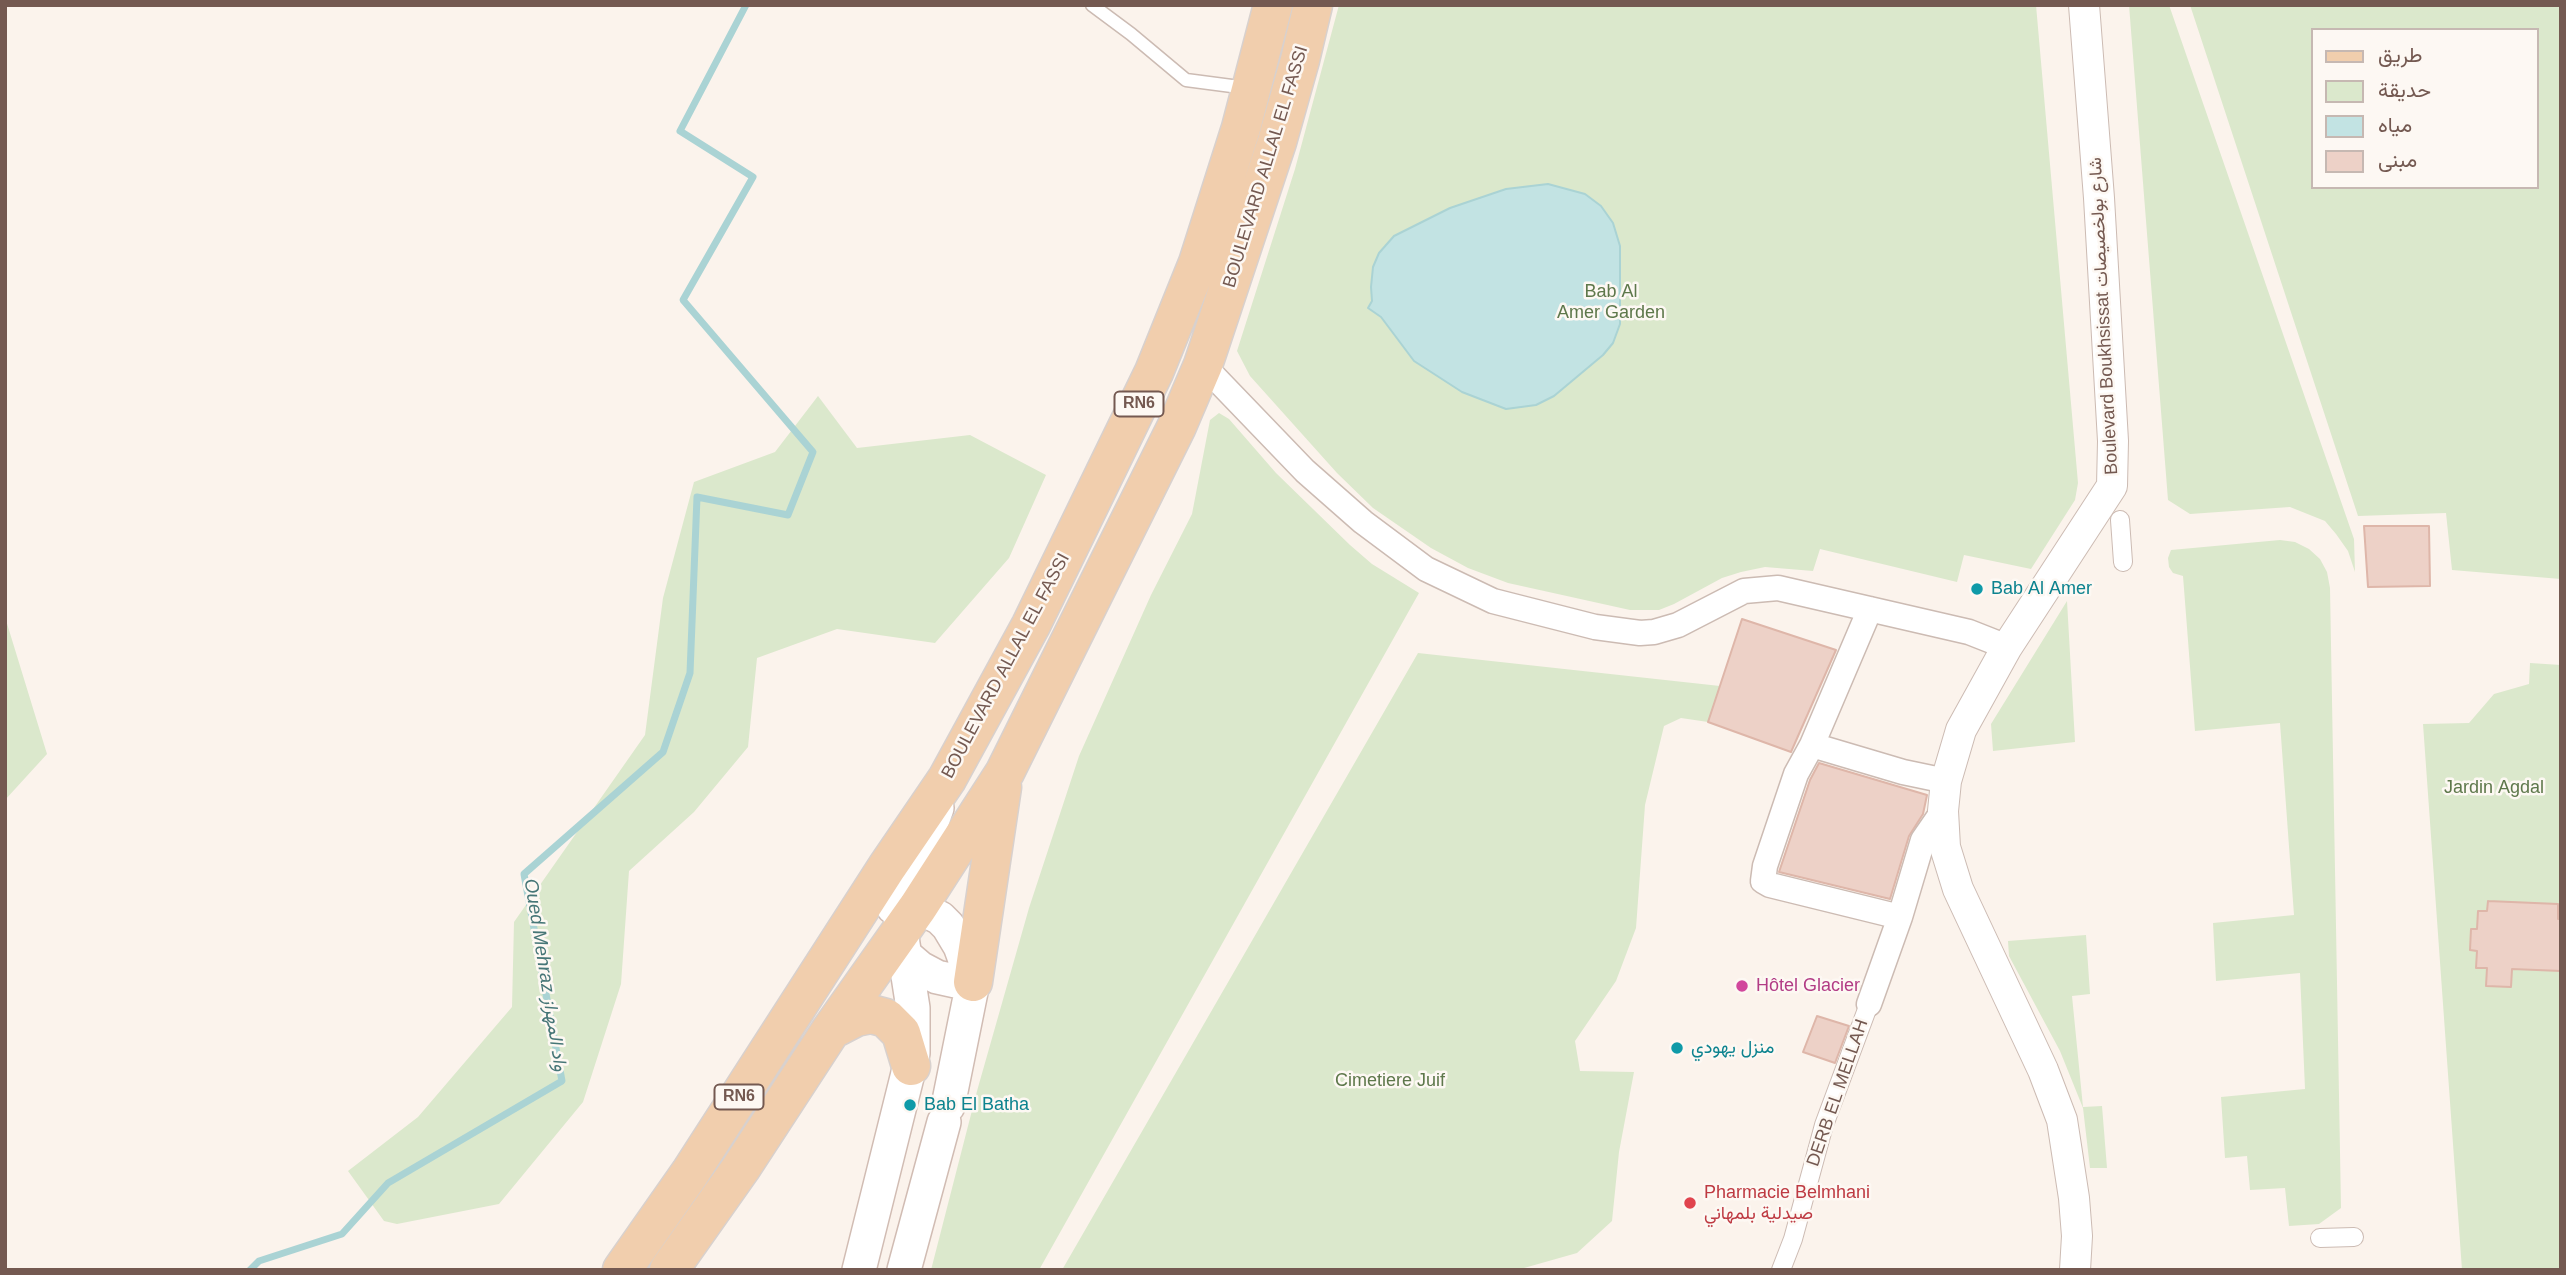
<!DOCTYPE html>
<html>
<head>
<meta charset="utf-8">
<style>
	body { margin:0 }
	#map { position:relative; width:2566px; height:1275px; overflow:hidden; background:#fbf3ec; font-family:Arial,Vazirmatn,sans-serif }
	canvas { display:block }
	.frame { position:absolute; inset:0; border:7px solid #745951; pointer-events:none }
	.legend { position:absolute; left:2311px; top:28px; width:228px; height:161px; box-sizing:border-box; background:#fdf8f3; border:2px solid #c6b8b2; margin:0; padding:9px 12px; list-style:none; font-size:21px; color:#745951 }
	.legend li { display:flex; align-items:center; gap:14px; height:35px }
	.legend b { width:35px; border:2px solid #c6b8b2 }
</style>
</head>
<body>
<div id="map">
<canvas width="2566" height="1275"></canvas>
<div class="frame"></div>
<ul class="legend">
<li><b style="height:9px;background:#f1cead"></b>طريق</li>
<li><b style="height:19px;background:#dbe8cc"></b>حديقة</li>
<li><b style="height:19px;background:#c2e3e3"></b>مياه</li>
<li><b style="height:19px;background:#edd1c7"></b>مبنى</li>
</ul>
</div>
<script>
const context = document.querySelector('canvas').getContext('2d');
context.lineJoin = 'round';
function fillPath(path, color) {
  context.fillStyle = color;
  context.fill(path, 'evenodd');
}
function toPath(rows) {
  const path = new Path2D();
  for (const r of rows) {
    path.moveTo(r[0], r[1]);
    for (let i = 2; i < r.length; i += 2) path.lineTo(r[i], r[i + 1]);
  }
  return path;
}
function trace(path, color, width, dash) {
  context.strokeStyle = color;
  context.lineWidth = width;
  context.lineCap = dash ? 'butt' : 'round';
  context.setLineDash(dash || []);
  context.stroke(path);
}
function write(font, color, halo, rows, align = 'center') {
  context.font = font + ' Arial,Vazirmatn,sans-serif';
  context.lineWidth = 5;
  context.setLineDash([]);
  context.textBaseline = 'middle';
  context.strokeStyle = halo;
  context.fillStyle = color;
  for (const [text, x, y, turn = 0] of rows) {
    context.save();
    context.translate(x, y);
    context.rotate((+turn || 0) * Math.PI / 180);
    context.textAlign = isNaN(turn) ? turn : align;
    if (halo) context.strokeText(text, 0, 0);
    context.fillText(text, 0, 0);
    context.restore();
  }
}
fillPath(toPath([
	[1339,5,2036,5,2078,483,2075,500,2031,569,1964,555,1957,582,1820,549,1813,571,1765,567,1741,572,1722,578,1674,604,1659,610,1630,610,1508,583,1468,568,1431,548,1373,508,1337,473,1250,376,1237,351,1295,169],
	[2129,5,2169,5,2354,539,2355,572,2348,551,2336,534,2325,521,2290,507,2190,514,2168,500],
	[2190,5,2561,5,2561,579,2452,570,2446,513,2358,516],
	[2312,30,2536,30,2536,187,2312,187],
	[818,396,857,448,970,435,1046,475,1009,558,935,643,837,629,757,658,748,747,694,812,629,871,621,984,583,1102,499,1204,397,1224,384,1221,348,1171,418,1117,512,1007,514,922,645,735,663,598,694,482,775,452],
	[1219,413,1229,419,1276,473,1350,545,1372,564,1419,593,1039,1270,931,1270,977,1091,1029,908,1079,756,1151,595,1192,514,1210,420],
	[2280,540,2295,542,2309,549,2320,559,2327,572,2330,588,2341,1208,2319,1224,2289,1226,2285,1188,2250,1190,2247,1156,2225,1158,2221,1097,2305,1089,2300,973,2216,981,2213,923,2294,915,2280,723,2195,731,2183,576,2173,573,2169,567,2168,558,2171,550],
	[2067,601,2075,742,1993,751,1991,724],
	[5,617,47,754,5,800],
	[1418,653,1720,686,1708,722,1681,718,1664,726,1645,805,1636,928,1616,981,1575,1041,1580,1071,1634,1072,1619,1152,1612,1221,1577,1253,1517,1270,1062,1270],
	[2530,663,2561,665,2561,1270,2462,1270,2423,724,2469,723,2494,694,2529,684],
	[2086,935,2090,994,2072,996,2083,1107,2102,1106,2107,1168,2090,1168,2083,1108,2060,1051,2009,956,2008,941]
]), '#dbe8cc');
const water = toPath([
	[1548,184,1585,194,1601,206,1613,223,1620,246,1620,324,1613,343,1603,355,1554,396,1536,405,1506,409,1462,392,1414,361,1381,317,1368,308,1372,301,1371,287,1373,267,1379,253,1394,236,1450,208,1506,189,1548,184]
]);
fillPath(water, '#c2e3e3');
trace(water, '#aad3d4', 2);
trace(toPath([
	[250,1270,259,1261,342,1234,388,1183,562,1081,524,874,663,752,690,673,697,497,788,515,813,452,683,300,753,177,680,131,746,5]
]), '#aad3d4', 7);
const building = toPath([
	[2364,526,2429,526,2430,586,2368,587,2364,526],
	[1742,619,1836,650,1791,752,1708,722,1742,619],
	[1819,763,1927,795,1923,814,1909,836,1890,899,1779,872,1810,780,1819,763],
	[2488,901,2558,904,2558,919,2561,919,2561,971,2512,969,2511,987,2486,986,2487,968,2476,968,2477,951,2470,950,2471,929,2477,929,2478,911,2487,911,2488,901],
	[1817,1016,1849,1026,1835,1063,1803,1052,1817,1016]
]);
fillPath(building, '#edd1c7');
trace(building, '#deb6a9', 2);
const service = toPath([
	[1092,5,1131,34,1186,80,1247,88]
]);
const pedestrian = toPath([
	[2120,520,2123,562],
	[2320,1238,2354,1237],
	[1781,1270,1793,1239,1824,1125,1869,1004]
]);
const minor = toPath([
	[1203,365,1305,471,1363,522,1426,569,1493,601,1595,627,1640,633,1654,632,1678,625,1744,591,1778,588,1969,632,2007,647],
	[1870,609,1812,745,1796,774,1765,866,1763,881,1770,885,1900,917,1923,840,1943,811],
	[1812,745,1903,772,1946,781],
	[1869,1004,1900,917]
]);
const tertiary = toPath([
	[2075,1270,2077,1236,2074,1198,2062,1120,2043,1070,1958,889,1945,847,1943,811,1946,781,1961,730,2007,647,2112,486,2113,441,2099,198,2084,5]
]);
const secondary = toPath([
	[893,907,918,907,940,918,948,926,960,946,973,982,948,1106],
	[906,956,920,968,937,977,955,981,973,982],
	[859,1270,913,1053,913,1008,901,931,901,906,937,808],
	[904,1270,944,1122]
]);
const primary = toPath([
	[973,982,1002,787],
	[831,1030,856,1017,871,1014,886,1018,901,1033,911,1066],
	[622,1270,690,1173,887,867,947,779,1031,625,1154,372,1198,263,1241,128,1273,5],
	[669,1270,741,1168,831,1030,918,907,1005,772,1177,426,1203,365,1277,142,1300,60,1313,5]
]);
trace(service, '#ccbbb3', 15);
trace(pedestrian, '#ccbbb3', 20);
trace(minor, '#ccbbb3', 27);
trace(tertiary, '#ccbbb3', 32);
trace(secondary, '#d1bcb3', 36);
trace(primary, '#d8d1ce', 41);
trace(service, '#fff', 12);
trace(pedestrian, '#fff', 18);
trace(minor, '#fff', 24);
trace(tertiary, '#fff', 30);
trace(secondary, '#fff', 33);
trace(primary, '#f1cead', 38);
for (const [x, y, r, color] of [
	[1977,589,7,"#0f9aa8"],
	[1742,986,7,"#d1479c"],
	[1677,1048,7,"#0f9aa8"],
	[910,1105,7,"#0f9aa8"],
	[1690,1203,7,"#e0444e"]
]) {
  const dot = new Path2D();
  dot.arc(x, y, r, 0, 2 * Math.PI);
  context.fillStyle = color;
  context.fill(dot);
  trace(dot, '#fdf8f3', 2.5);
}
for (const [x, y, w] of [
	[1139,404,49],
	[739,1097,49]
]) {
  const box = new Path2D();
  box.roundRect(x - w / 2, y - 12.5, w, 25, 5);
  context.fillStyle = '#fdf8f3';
  context.fill(box);
  trace(box, '#745951', 2);
}
write('bold 16px', '#745951', null, [
	["RN6",1139,404],
	["RN6",739,1097]
]);
write('18px', '#745951', '#fdf8f3', [
	["BOULEVARD ALLAL EL FASSI",1266,167,-73],
	["Boulevard Boukhsissat شارع بولخصيصات",2104,316,-93],
	["BOULEVARD ALLAL EL FASSI",1006,666,-62],
	["DERB EL MELLAH",1838,1093,-71]
]);
write('18px', '#5e784b', '#fdf8f3', [
	["Bab Al",1611,292],
	["Amer Garden",1611,313],
	["Jardin Agdal",2494,788],
	["Cimetiere Juif",1390,1081]
]);
write('18px', '#0d838f', '#fdf8f3', [
	["Bab Al Amer",1991,589],
	["منزل يهودي",1691,1048],
	["Bab El Batha",924,1105]
], 'left');
write('18px', '#b23c85', '#fdf8f3', [
	["Hôtel Glacier",1756,986]
], 'left');
write('18px', '#be3a42', '#fdf8f3', [
	["Pharmacie Belmhani",1704,1193],
	["صيدلية بلمهاني",1704,1214]
], 'left');
write('italic 19px', '#467677', '#fdf8f3', [
	["Oued Mehraz واد المهراز",545,975,81]
]);
</script>
</body>
</html>
